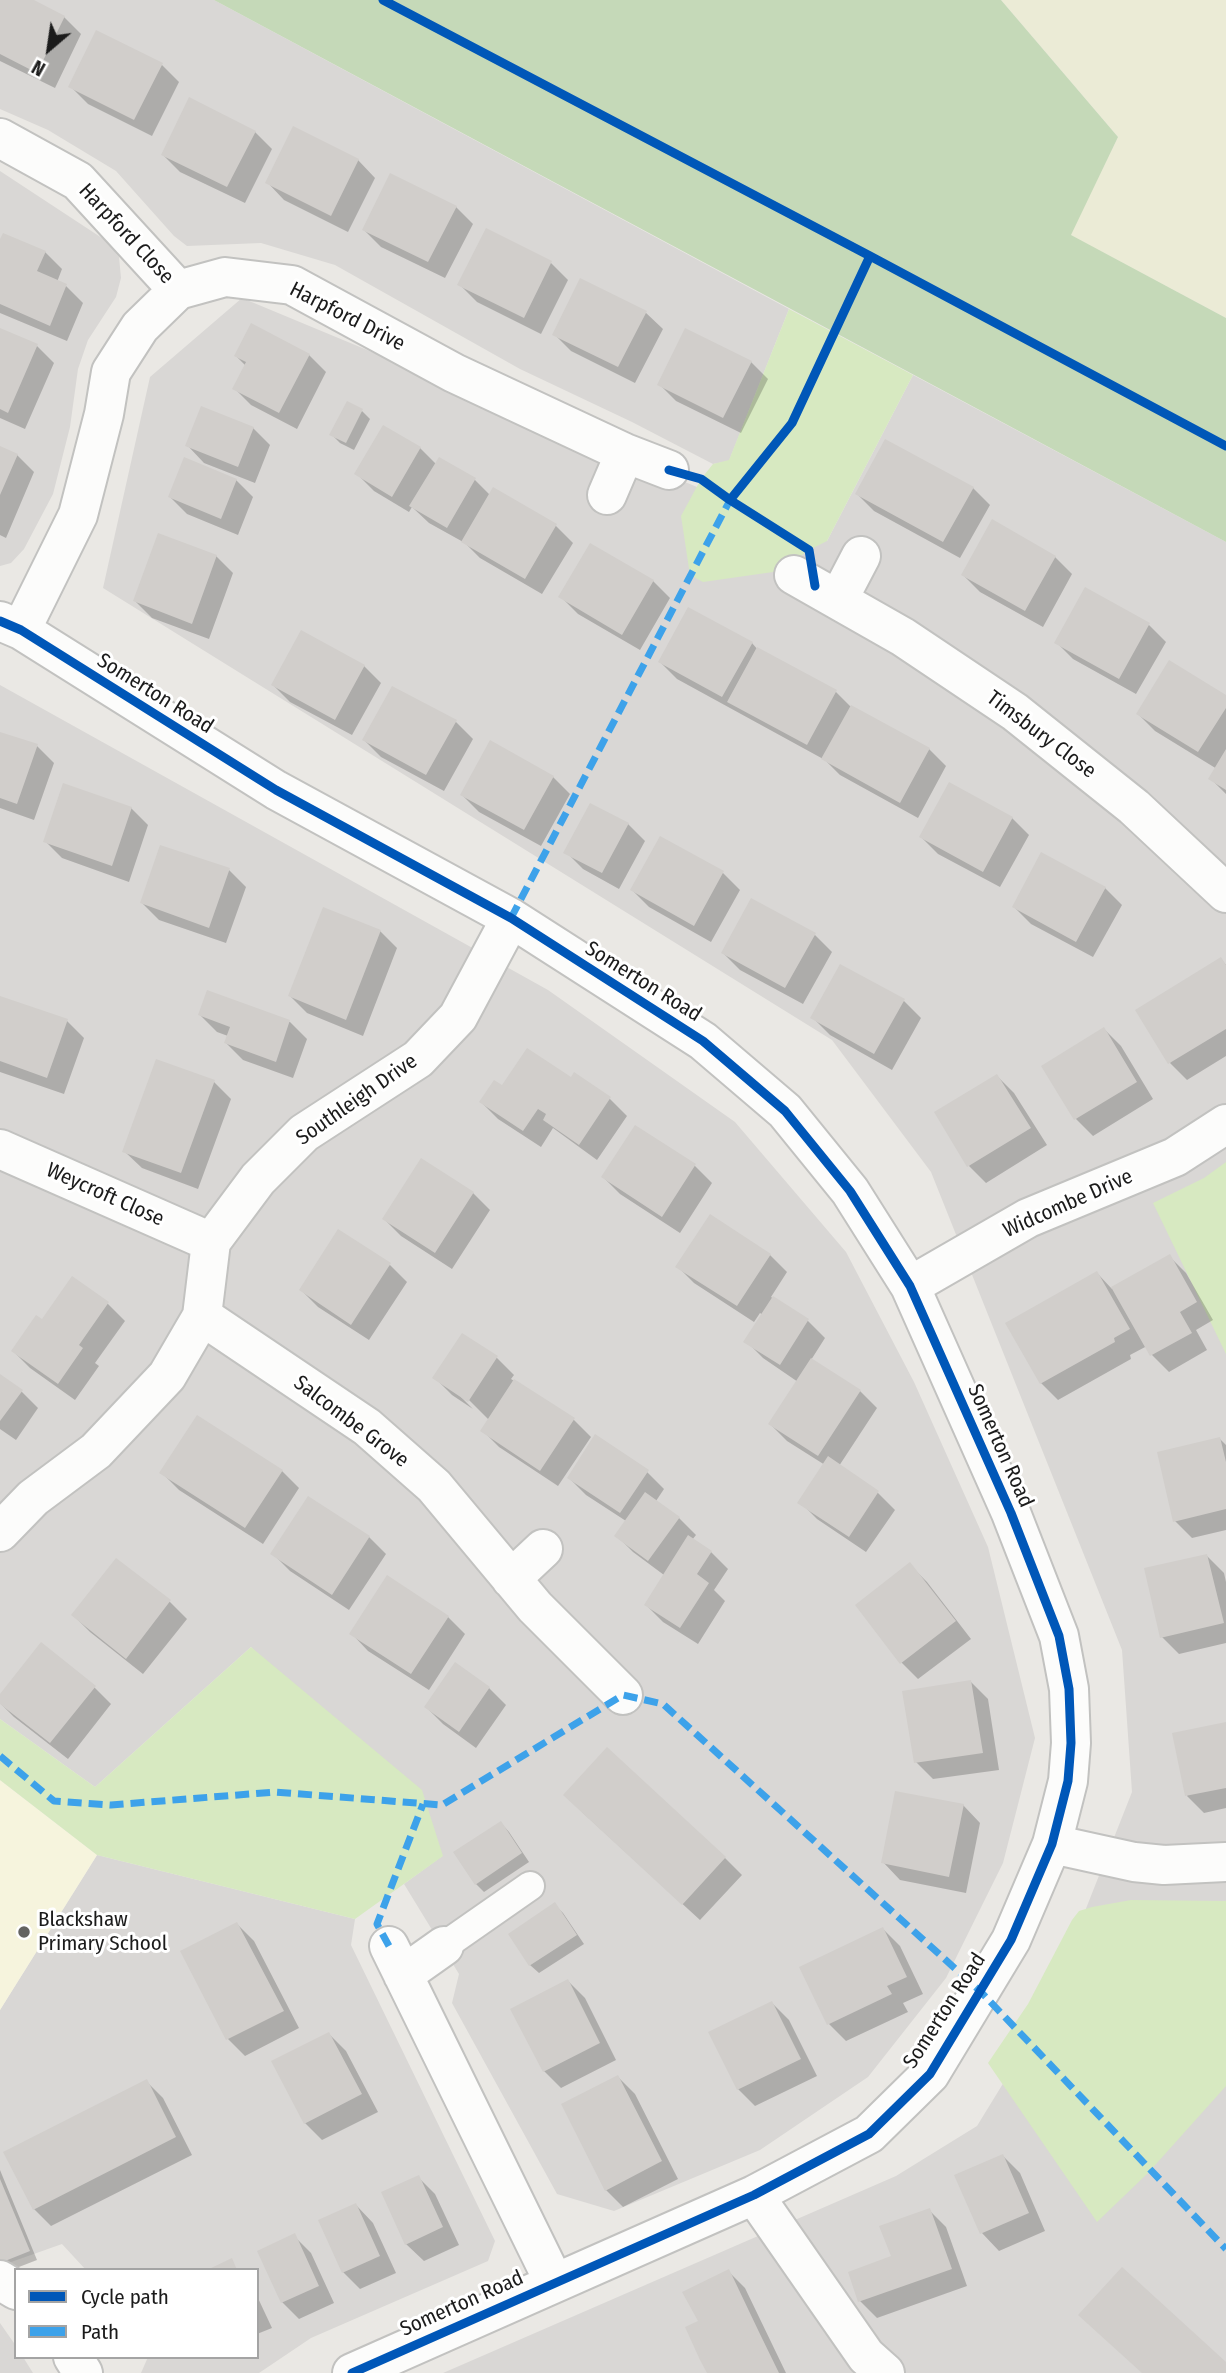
<!DOCTYPE html>
<html>
<head>
<meta charset="utf-8">
<style>
	body { margin:0 }
	#map { position:relative; width:1226px; height:2373px; overflow:hidden; background:#eae8e4; font-family:"Fira Sans Condensed",sans-serif }
	canvas { display:block }
	.legend { position:absolute; left:14px; top:2268px; width:245px; height:91px; box-sizing:border-box; background:#fff; border:2px solid #a4a4a4; margin:0; padding:9px 12px; list-style:none; font-size:21px; color:#1b1b1b }
	.legend li { display:flex; align-items:center; gap:14px; height:35px }
	.legend b { width:35px; border:2px solid #a4a4a4 }
	.north { position:absolute; left:14px; top:14px; width:70px; height:70px; -webkit-text-stroke:5px #fff; paint-order:stroke; rotate:209deg; font-size:19px; font-weight:700; line-height:28px; text-align:center; color:#1b1b1b }
	.north::after { content:''; display:block; margin:auto; width:24px; height:32px; background:#1b1b1b; clip-path:polygon(50% 0,100% 100%,50% 72%,0 100%) }
</style>
</head>
<body>
<div id="map">
<canvas width="1226" height="2373"></canvas>
<ul class="legend">
<li><b style="height:9px;background:#0057b8"></b>Cycle path</li>
<li><b style="height:9px;background:#3da2ea"></b>Path</li>
</ul>
<div class="north">N</div>
</div>
<script>
const context = document.querySelector('canvas').getContext('2d');
context.lineJoin = 'round';
function fillPath(path, color) {
  context.fillStyle = color;
  context.fill(path, 'evenodd');
}
function toPath(rows) {
  const path = new Path2D();
  for (const r of rows) {
    path.moveTo(r[0], r[1]);
    for (let i = 2; i < r.length; i += 2) path.lineTo(r[i], r[i + 1]);
  }
  return path;
}
function trace(path, color, width, dash) {
  context.strokeStyle = color;
  context.lineWidth = width;
  context.lineCap = dash ? 'butt' : 'round';
  context.setLineDash(dash || []);
  context.stroke(path);
}
function write(font, color, halo, rows, align = 'center') {
  context.font = font + ' "Fira Sans Condensed",sans-serif';
  context.lineWidth = 6;
  context.setLineDash([]);
  context.textBaseline = 'middle';
  context.strokeStyle = halo;
  context.fillStyle = color;
  for (const [text, x, y, turn = 0] of rows) {
    context.save();
    context.translate(x, y);
    context.rotate((+turn || 0) * Math.PI / 180);
    context.textAlign = isNaN(turn) ? turn : align;
    if (halo) context.strokeText(text, 0, 0);
    context.fillText(text, 0, 0);
    context.restore();
  }
}
fillPath(toPath([
	[0,0,214,0,789,309,729,461,713,464,632,422,520,369,335,265,261,243,187,246,174,236,116,171,48,130,0,109],
	[0,171,105,240,119,257,121,278,116,297,88,340,78,369,70,427,53,494,24,549,11,563,0,566],
	[242,298,827,541,913,375,1226,542,1226,2373,443,2373,896,2176,977,2126,1042,2020,1132,1792,1122,1650,931,1172,832,1040,103,588,150,377],
	[0,685,548,990,735,1122,846,1252,914,1382,988,1547,1035,1738,1003,1863,946,1978,868,2077,760,2150,614,2211,557,2194,452,2003,459,1974,404,1884,442,1856,251,1647,95,1787,0,1719],
	[97,1855,355,1919,351,1945,495,2241,488,2261,311,2338,259,2373,141,2373,148,2357,257,2357,257,2270,86,2270,62,2244,0,2266,0,2010],
	[0,2323,16,2346,16,2357,23,2357,33,2373,0,2373]
]), '#d9d7d5');
fillPath(toPath([
	[0,1780,97,1855,0,2010]
]), '#f6f4dd');
fillPath(toPath([
	[1001,0,1226,0,1226,318,1070,235,1118,137]
]), '#ebebd6');
fillPath(toPath([
	[789,309,913,375,827,541,809,550,780,571,703,582,690,575,681,516,701,479,713,464,729,460],
	[1226,1162,1226,1354,1153,1203,1204,1178],
	[251,1647,422,1790,443,1856,355,1919,97,1855,0,1780,0,1719,95,1787],
	[1131,1900,1226,1901,1226,2086,1148,2173,1097,2222,988,2063,1028,2004,1072,1920,1079,1911,1092,1907]
]), '#d7e9c1');
fillPath(toPath([
	[214,0,1001,0,1118,137,1071,235,1226,318,1226,542]
]), '#c5d9b8');
fillPath(toPath([
	[0,0,30,0,64,17,81,34,55,88,0,61],
	[162,65,179,82,152,136,88,104,71,87],
	[255,132,272,149,245,203,180,172,163,155],
	[358,160,375,178,348,232,284,200,267,182],
	[456,207,473,224,445,278,381,247,364,230],
	[0,243,45,252,62,269,57,282,66,286,83,303,67,341,0,313],
	[551,263,568,280,541,334,477,302,460,285],
	[645,312,663,329,635,383,571,351,554,334],
	[0,330,37,346,54,363,25,429,0,418],
	[309,355,326,372,297,429,251,405,234,388,246,366,236,356],
	[751,362,768,379,741,433,676,401,659,384],
	[362,411,370,419,354,450,340,443,332,435],
	[253,428,270,445,255,483,204,463,187,445],
	[0,448,17,455,34,472,6,538,0,535],
	[420,448,436,464,439,459,475,480,490,495,556,526,573,543,542,594,480,558,465,543,429,523,412,507,409,512,374,491,357,474],
	[236,480,253,497,238,535,187,514,170,497],
	[973,488,990,505,960,558,874,511,857,494],
	[591,545,653,581,670,598,640,650,578,614,561,597],
	[216,556,233,573,209,639,152,618,135,601],
	[1055,557,1072,574,1043,627,980,592,963,575],
	[1149,625,1166,642,1136,694,1073,659,1056,642],
	[752,643,758,650,836,692,850,706,929,749,946,766,918,818,840,775,825,760,677,679,660,662],
	[364,666,381,683,352,735,290,702,273,685],
	[1226,697,1226,794,1211,779,1217,769,1155,731,1138,714],
	[456,722,473,739,444,791,381,757,364,740],
	[0,733,37,746,54,763,34,820,0,808],
	[553,777,570,794,541,846,479,812,462,795],
	[950,785,1012,818,1029,835,1000,887,938,854,921,837],
	[131,808,148,825,129,882,62,858,45,841],
	[628,824,645,841,619,889,583,869,566,852],
	[229,870,246,887,226,943,159,920,142,903],
	[723,873,740,890,711,942,649,907,632,890],
	[1105,888,1122,905,1093,957,1031,924,1014,907],
	[380,931,397,948,363,1036,307,1013,290,996],
	[815,935,832,952,803,1004,740,970,723,953],
	[1221,959,1226,965,1226,1056,1187,1080,1170,1063],
	[208,993,290,1022,307,1039,293,1078,243,1060,226,1043,228,1036,217,1032,200,1015],
	[0,998,67,1021,84,1038,64,1094,0,1072],
	[904,1001,921,1018,892,1070,830,1035,813,1018],
	[1104,1029,1121,1046,1153,1099,1093,1136,1076,1119],
	[997,1076,1014,1093,1047,1145,986,1183,969,1166],
	[571,1079,610,1099,627,1116,597,1160,553,1128,541,1147,498,1119,481,1102,502,1088],
	[214,1082,231,1099,198,1189,142,1168,124,1151],
	[636,1127,695,1166,712,1183,680,1233,620,1194,603,1177],
	[422,1160,473,1193,490,1210,452,1269,401,1236,384,1219],
	[770,1255,787,1272,771,1297,808,1321,825,1338,811,1360,860,1391,877,1408,839,1466,878,1493,895,1510,866,1552,817,1519,800,1502,825,1465,787,1441,770,1424,798,1382,763,1358,746,1341,763,1315,760,1313,754,1322,694,1283,677,1266],
	[1169,1256,1186,1273,1213,1320,1196,1330,1207,1350,1169,1372,1152,1355,1147,1346,1130,1355,1131,1359,1058,1400,1041,1383,1097,1273,1112,1289],
	[390,1265,407,1282,369,1340,318,1307,301,1290],
	[73,1279,108,1304,125,1321,95,1363,99,1366,75,1400,30,1368,13,1351,42,1321],
	[463,1335,497,1358,514,1375,511,1379,574,1420,591,1437,558,1486,499,1447,482,1430,489,1420,464,1395,461,1397,473,1409,452,1395,435,1378],
	[0,1376,21,1391,38,1408,16,1440,0,1429],
	[1220,1439,1226,1445,1226,1530,1192,1538,1175,1521],
	[282,1471,299,1488,263,1544,179,1490,162,1473],
	[647,1472,664,1489,656,1501,679,1518,696,1535,692,1540,711,1552,728,1569,714,1590,725,1601,698,1644,663,1622,646,1605,664,1575,633,1552,616,1535,626,1521,586,1495,569,1478],
	[309,1498,369,1537,386,1554,349,1610,290,1571,273,1554],
	[1207,1556,1224,1573,1226,1582,1226,1643,1179,1654,1162,1637],
	[116,1560,170,1602,187,1619,143,1674,90,1632,73,1615],
	[910,1565,927,1582,971,1639,918,1679,901,1662],
	[388,1578,448,1617,465,1634,429,1690,368,1651,352,1634],
	[971,1682,988,1699,999,1770,933,1779,916,1762],
	[94,1687,111,1704,68,1759,14,1717,0,1703,0,1697],
	[489,1688,506,1705,476,1748,443,1724,426,1707],
	[1226,1724,1226,1808,1204,1813,1187,1796],
	[963,1805,980,1823,966,1893,900,1880,883,1862],
	[582,1812,725,1858,742,1875,700,1920],
	[501,1823,509,1832,529,1862,484,1892,476,1884],
	[555,1905,563,1913,584,1944,539,1973,530,1965],
	[237,1924,254,1941,299,2028,245,2056,228,2039,183,1952],
	[883,1929,900,1946,923,1994,903,2003,908,2012,846,2041,829,2024,802,1968],
	[568,1981,585,1998,616,2060,561,2088,544,2071],
	[772,2003,789,2020,817,2076,755,2106,738,2089,711,2033],
	[329,2034,346,2051,378,2112,322,2140,305,2123],
	[618,2077,635,2094,678,2179,623,2207,606,2190],
	[146,2081,163,2098,192,2155,51,2226,34,2209],
	[1003,2156,1020,2173,1045,2231,999,2251,982,2233,956,2175],
	[0,2170,37,2260,6,2272,0,2266],
	[418,2177,435,2194,459,2245,424,2261,406,2244],
	[356,2205,373,2223,396,2273,360,2289,343,2272],
	[929,2210,946,2227,967,2286,877,2318,860,2301],
	[294,2236,311,2253,334,2303,299,2319,282,2302],
	[728,2271,745,2288,786,2373,709,2373],
	[257,2296,272,2328,257,2334]
]), '#0003');
fillPath(toPath([
	[0,0,34,0,65,16,37,73,0,54],
	[96,30,163,63,134,120,68,87],
	[189,97,256,131,227,187,161,155],
	[293,126,359,159,331,216,265,183],
	[390,173,457,206,428,262,362,230],
	[486,228,552,261,524,318,457,285],
	[3,233,46,251,37,271,67,284,50,326,0,304,0,239],
	[580,278,647,311,618,367,552,335],
	[251,323,310,354,279,413,232,389,246,362,234,356],
	[0,328,38,344,8,413,0,409],
	[685,328,752,361,723,418,657,385],
	[347,401,363,409,346,443,329,435],
	[201,406,254,427,238,467,185,446],
	[383,425,421,447,392,497,354,474],
	[885,439,974,487,943,542,855,494],
	[0,446,18,454,0,495],
	[184,457,237,479,221,519,168,497],
	[439,457,476,478,447,528,409,506],
	[493,487,557,524,525,579,461,542],
	[992,519,1056,556,1025,611,961,575],
	[158,533,217,555,192,624,133,601],
	[590,543,654,580,622,635,558,597],
	[1085,587,1150,623,1119,679,1054,643],
	[688,607,753,642,722,697,658,662],
	[301,630,365,665,335,720,271,685],
	[757,647,837,690,807,745,727,702],
	[1169,660,1226,695,1226,708,1198,752,1136,714],
	[392,686,457,720,426,775,362,740],
	[851,705,930,748,900,803,821,759],
	[0,732,38,744,17,804,0,798],
	[490,740,554,776,524,830,460,795],
	[1226,749,1226,790,1208,779],
	[949,782,1013,817,983,872,919,837],
	[63,783,132,807,112,866,43,842],
	[590,803,629,823,602,873,563,853],
	[660,836,724,871,694,926,630,890],
	[160,845,230,868,209,928,140,903],
	[1041,852,1106,887,1076,942,1012,907],
	[751,898,816,933,785,988,721,953],
	[323,907,381,930,346,1020,288,996],
	[1221,957,1226,965,1226,1029,1168,1064,1135,1010],
	[840,964,905,999,874,1054,810,1018],
	[207,990,290,1020,276,1062,224,1043,230,1027,198,1015],
	[0,996,68,1019,47,1078,0,1061],
	[1104,1027,1137,1082,1074,1120,1041,1066],
	[527,1048,571,1077,574,1072,611,1097,579,1145,543,1120,546,1114,538,1109,523,1131,479,1102,494,1080,502,1085],
	[156,1059,215,1080,181,1173,122,1152],
	[997,1074,1031,1128,967,1167,934,1112],
	[635,1125,696,1164,662,1217,601,1177],
	[421,1158,474,1192,435,1253,382,1219],
	[710,1214,771,1254,737,1306,675,1267],
	[338,1229,391,1263,351,1325,299,1290],
	[1170,1254,1197,1302,1180,1312,1192,1333,1150,1356,1111,1287],
	[1097,1271,1130,1329,1114,1338,1115,1342,1040,1384,1005,1323],
	[72,1276,109,1302,79,1345,83,1348,58,1384,11,1351,36,1315,42,1319],
	[773,1296,809,1319,780,1365,743,1342],
	[462,1333,498,1356,468,1402,432,1378],
	[811,1358,861,1390,818,1456,768,1424],
	[0,1374,23,1390,0,1421],
	[514,1379,575,1418,540,1471,480,1431],
	[197,1415,283,1470,245,1528,159,1473],
	[595,1434,649,1470,620,1513,567,1478],
	[1220,1437,1226,1462,1226,1509,1173,1522,1157,1452],
	[828,1456,879,1491,849,1537,797,1503],
	[645,1492,680,1517,648,1561,614,1536],
	[308,1496,370,1536,332,1595,270,1554],
	[688,1535,712,1551,697,1574,709,1583,680,1628,644,1605],
	[1207,1554,1224,1623,1160,1638,1144,1568],
	[116,1558,171,1600,126,1659,71,1615],
	[910,1562,956,1621,900,1664,855,1605],
	[387,1575,449,1616,411,1674,349,1634],
	[41,1642,96,1686,50,1743,0,1704,0,1694],
	[455,1662,490,1687,459,1732,424,1707],
	[971,1680,983,1753,914,1763,902,1691],
	[1226,1722,1226,1788,1185,1796,1172,1733],
	[607,1747,726,1857,682,1905,563,1795],
	[895,1791,964,1804,949,1877,881,1863],
	[501,1821,522,1853,475,1885,453,1852],
	[555,1902,577,1935,529,1966,508,1934],
	[237,1922,284,2011,226,2040,180,1951],
	[883,1927,907,1977,887,1986,892,1994,827,2025,799,1967],
	[568,1979,600,2043,543,2072,510,2009],
	[772,2001,801,2059,737,2090,708,2032],
	[329,2032,362,2094,304,2124,271,2061],
	[618,2075,662,2161,605,2191,561,2104],
	[147,2079,176,2137,33,2210,3,2152],
	[1003,2154,1029,2213,980,2234,954,2175],
	[419,2175,443,2227,405,2245,381,2192],
	[0,2179,30,2251,0,2263],
	[356,2203,380,2256,342,2273,318,2220],
	[930,2208,952,2269,858,2302,848,2272,891,2256,879,2226],
	[295,2233,319,2286,281,2303,257,2251],
	[232,2258,237,2270,207,2270],
	[1122,2267,1226,2362,1226,2373,1142,2373,1078,2315],
	[729,2269,759,2332,779,2373,707,2373,700,2360,685,2327,698,2321,682,2292]
]), '#d1cecb');
const lane = toPath([
	[444,1946,530,1886]
]);
const street = toPath([
	[0,138,78,181,178,290],
	[607,495,625,453],
	[794,575,903,637,1015,712,1134,807,1226,893],
	[838,600,861,556],
	[0,621,21,630,276,790,511,918,703,1041,785,1111,850,1191,910,1286,1011,1513,1059,1636,1069,1689,1071,1743,1068,1781,1052,1844,1011,1940,930,2074,869,2134,754,2195,352,2373],
	[21,630,78,515,104,414,111,372,140,327,178,290,225,277,292,285,454,373,625,453,669,470],
	[0,1149,211,1242],
	[910,1286,1028,1218,1175,1157,1226,1124],
	[202,1316,367,1427,434,1486,535,1607,623,1695],
	[0,1532,33,1498,96,1451,167,1376,202,1316,211,1242,258,1179,304,1133,418,1059,458,1017,511,918],
	[511,1579,543,1549],
	[1052,1844,1134,1862,1164,1865,1226,1862],
	[389,1946,554,2282],
	[403,1975,444,1946],
	[754,2195,866,2356,885,2373],
	[0,2280,16,2290],
	[73,2357,83,2373]
]);
trace(lane, '#c2c2c0', 32);
trace(street, '#c2c2c0', 42);
trace(lane, '#fcfcfb', 28);
trace(street, '#fcfcfb', 38);
trace(toPath([
	[511,918,730,500],
	[0,1756,54,1801,111,1805,275,1792,442,1805,623,1695,663,1704,981,1992,1226,2249],
	[389,1946,377,1924,423,1804]
]), '#3da2ea', 7, [14, 7]);
trace(toPath([
	[383,0,870,256,1226,446],
	[669,470,701,479,730,500,809,550,815,586],
	[730,500,792,423,870,256],
	[0,621,21,630,276,790,511,918,703,1041,785,1111,850,1191,910,1286,1011,1513,1059,1636,1069,1689,1071,1743,1068,1781,1052,1844,1011,1940,930,2074,869,2134,754,2195,352,2373]
]), '#0057b8', 9);
for (const [x, y, r, color] of [
	[24,1932,7,"#636361"]
]) {
  const dot = new Path2D();
  dot.arc(x, y, r, 0, 2 * Math.PI);
  context.fillStyle = color;
  context.fill(dot);
  trace(dot, '#fff', 2.5);
}
write('21px', '#1b1b1b', '#fff', [
	["Harpford Close",126,234,47],
	["Harpford Drive",347,317,27],
	["Somerton Road",155,694,32],
	["Timsbury Close",1041,735,37],
	["Somerton Road",643,982,32],
	["Southleigh Drive",357,1100,-35],
	["Weycroft Close",105,1195,24],
	["Widcombe Drive",1068,1204,-24],
	["Salcombe Grove",351,1422,37],
	["Somerton Road",1000,1446,66],
	["Somerton Road",945,2011,-57],
	["Somerton Road",462,2304,-24]
]);
write('21px', '#1b1b1b', '#fff', [
	["Blackshaw",38,1920],
	["Primary School",38,1944]
], 'left');
</script>
</body>
</html>
